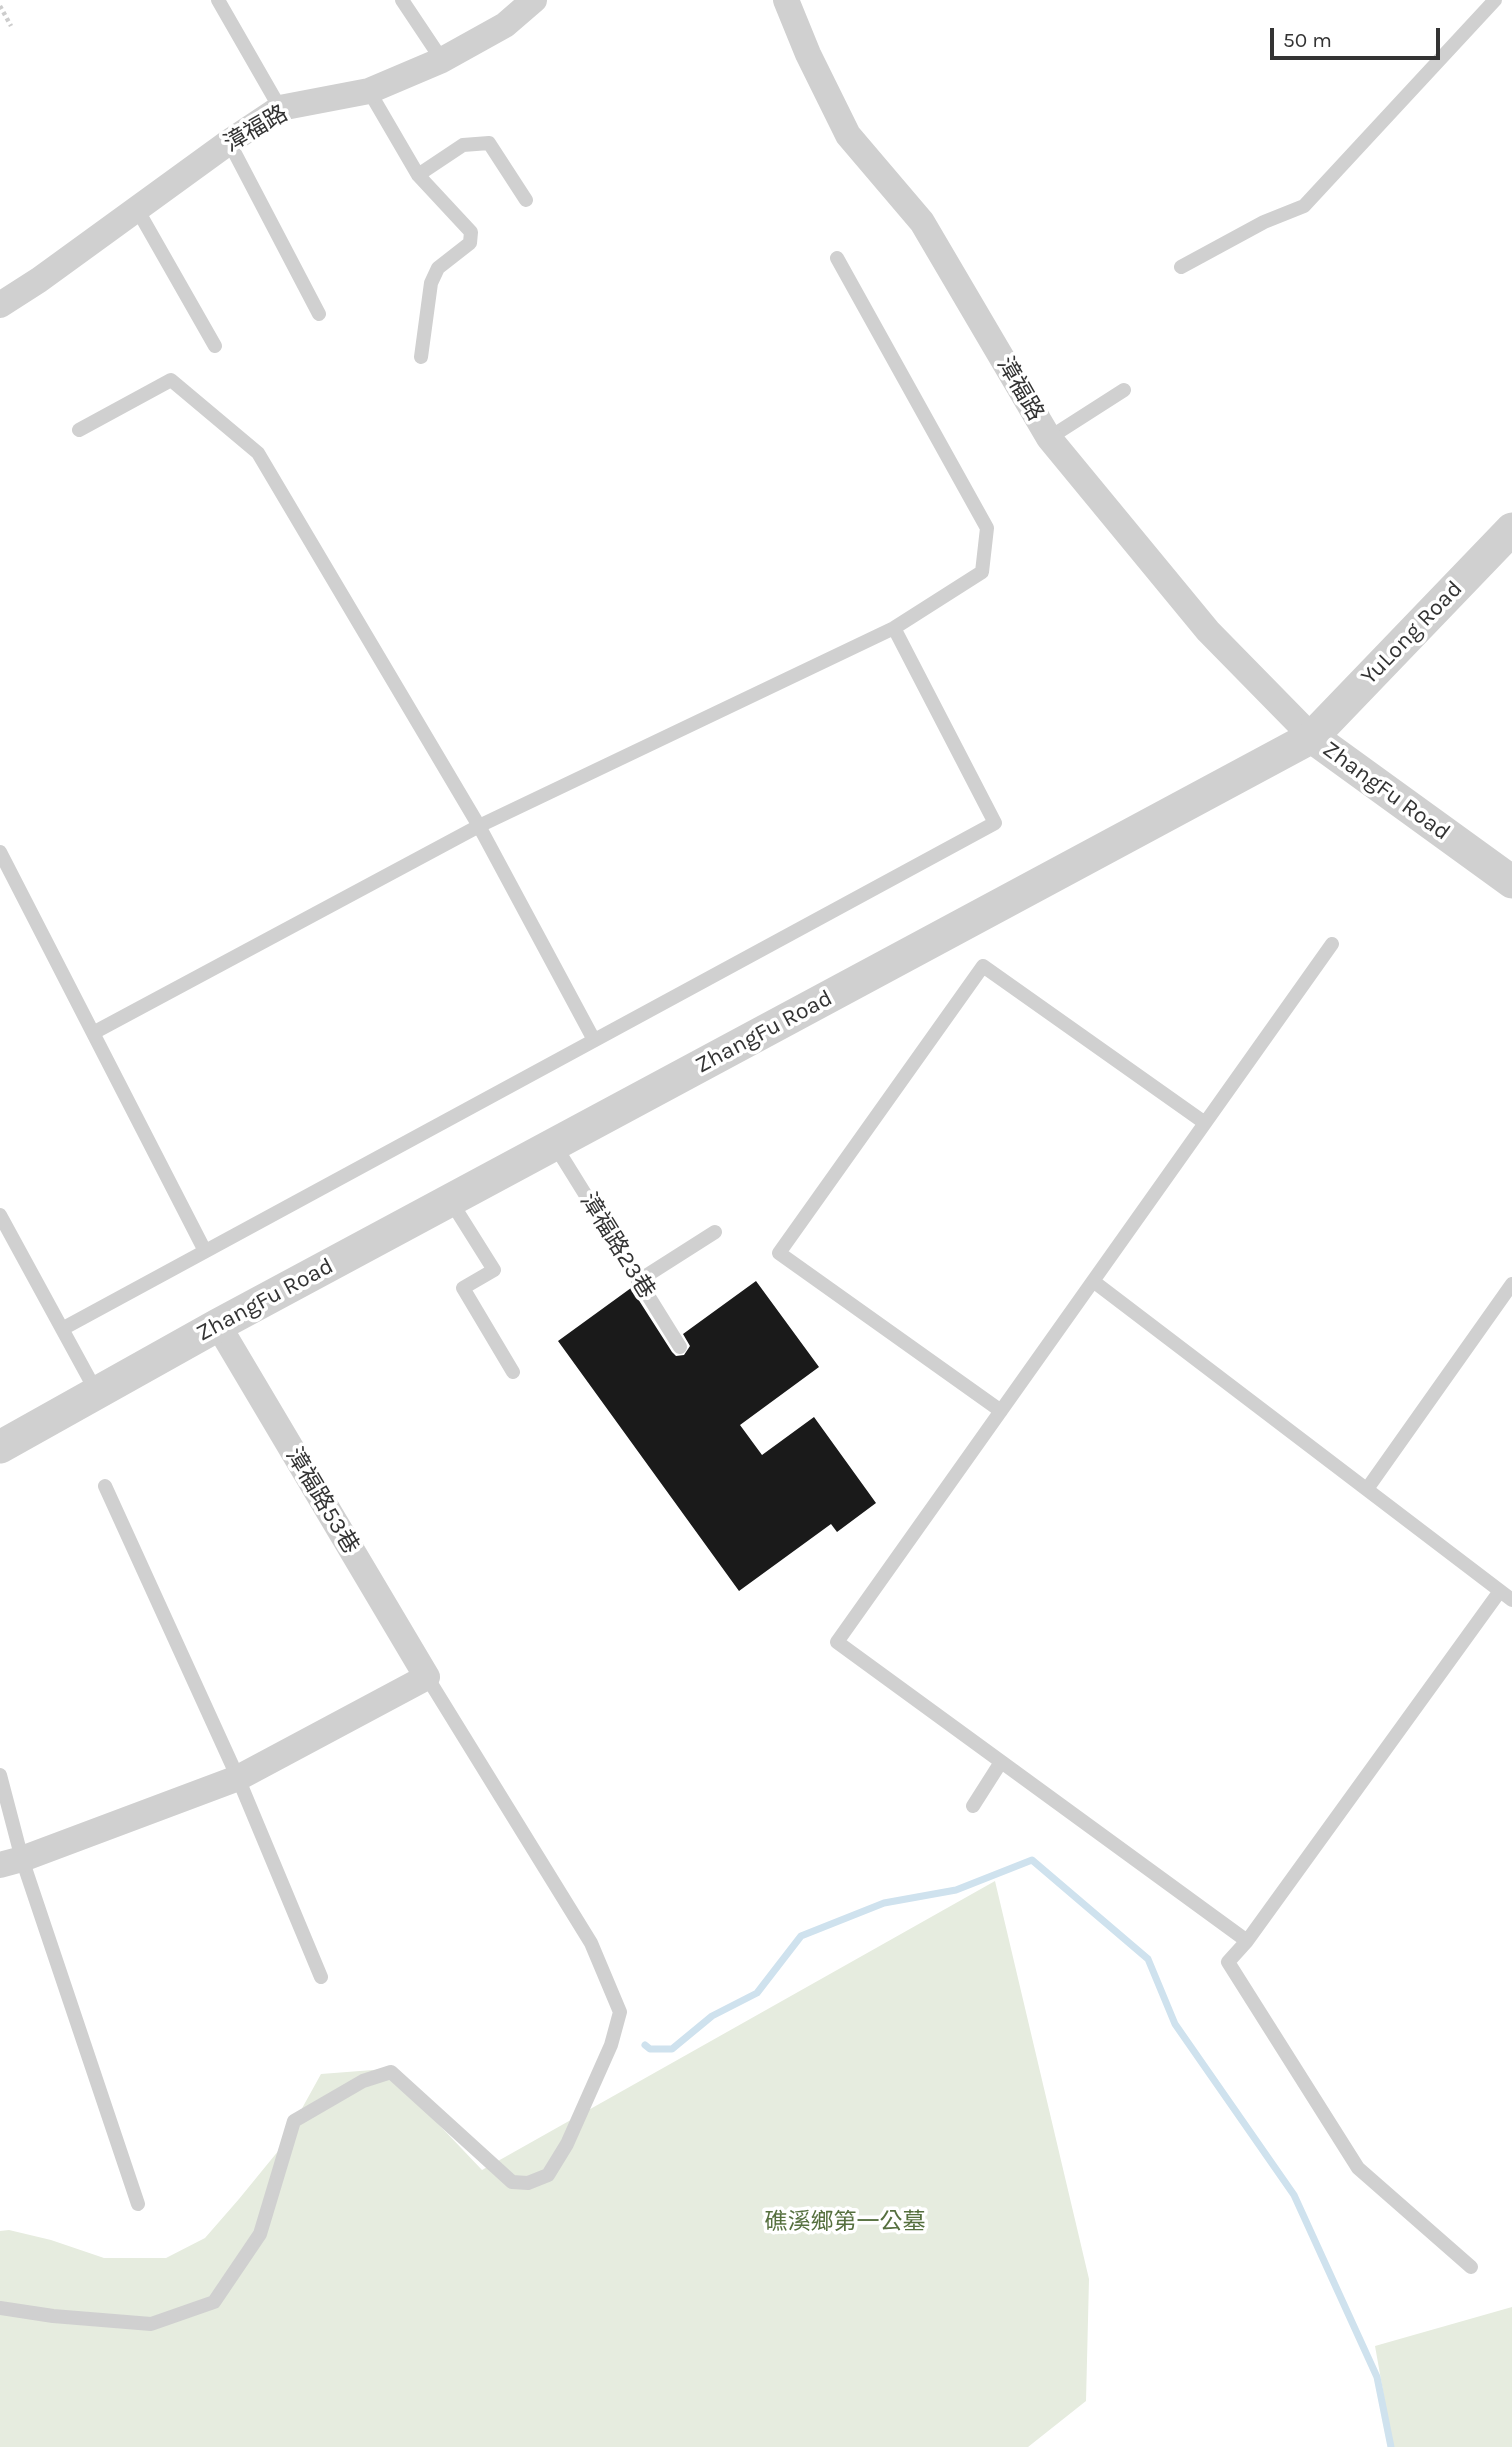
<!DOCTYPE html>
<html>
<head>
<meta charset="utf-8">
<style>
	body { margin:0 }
	#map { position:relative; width:1512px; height:2447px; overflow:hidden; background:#fff; font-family:Karla,sans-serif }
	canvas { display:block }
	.scale { position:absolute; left:1270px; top:28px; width:170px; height:32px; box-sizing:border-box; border:4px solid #333; border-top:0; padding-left:9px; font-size:21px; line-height:24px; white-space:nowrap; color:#333; -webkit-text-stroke:5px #fff; paint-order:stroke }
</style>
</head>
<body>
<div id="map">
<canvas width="1512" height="2447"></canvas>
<div class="scale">50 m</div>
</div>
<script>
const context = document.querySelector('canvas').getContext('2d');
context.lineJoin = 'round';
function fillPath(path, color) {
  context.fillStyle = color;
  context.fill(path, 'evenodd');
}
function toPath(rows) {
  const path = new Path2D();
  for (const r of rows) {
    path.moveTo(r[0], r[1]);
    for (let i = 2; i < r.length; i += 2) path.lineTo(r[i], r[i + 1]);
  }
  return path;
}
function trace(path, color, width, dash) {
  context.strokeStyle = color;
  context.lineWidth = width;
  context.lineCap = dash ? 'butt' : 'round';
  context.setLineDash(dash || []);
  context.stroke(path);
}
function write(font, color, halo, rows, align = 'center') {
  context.font = font + ' Karla,"Noto Sans TC",sans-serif';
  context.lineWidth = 7;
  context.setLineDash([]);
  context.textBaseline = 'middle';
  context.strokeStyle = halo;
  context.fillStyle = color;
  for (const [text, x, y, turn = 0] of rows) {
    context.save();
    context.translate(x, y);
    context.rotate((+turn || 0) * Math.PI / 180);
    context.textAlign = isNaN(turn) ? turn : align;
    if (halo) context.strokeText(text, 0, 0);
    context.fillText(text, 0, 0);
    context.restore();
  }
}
fillPath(toPath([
	[995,1881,1089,2279,1086,2401,1028,2447,0,2447,0,2231,9,2230,51,2240,104,2258,166,2258,205,2238,239,2199,279,2150,321,2074,386,2069,482,2170],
	[1512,2307,1512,2447,1393,2447,1375,2346]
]), '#e6ecdf');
trace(toPath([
	[645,2045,650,2049,672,2049,712,2016,757,1993,801,1936,884,1903,956,1890,1032,1860,1148,1959,1175,2024,1294,2195,1377,2377,1391,2447]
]), '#cfe2ee', 7);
fillPath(toPath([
	[756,1281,819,1367,740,1425,762,1455,814,1417,876,1503,837,1532,831,1524,739,1591,558,1341,631,1288,672,1352,676,1356,684,1355,690,1346,683,1334]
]), '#1a1a1a');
trace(toPath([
	[0,6,11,26]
]), '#cdcdcd', 4.5, [3.5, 3.5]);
trace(toPath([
	[218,0,280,108],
	[402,0,442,60],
	[369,91,418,175,471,232,470,243,438,268,431,283,421,357],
	[229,142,319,314],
	[418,175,463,145,489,143,526,200],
	[137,209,215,346],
	[1181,267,1264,222,1304,206,1495,0],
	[79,430,171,380,258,453,479,826,594,1040],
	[1049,438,1124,390],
	[0,852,205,1251],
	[1332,944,837,1642,1247,1941,1500,1591],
	[93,1033,479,826,894,628,982,572,987,528,837,258],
	[554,1144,680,1347],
	[450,1200,494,1270,463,1288,513,1372],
	[0,1215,97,1393],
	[638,1281,715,1232],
	[1093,1281,1512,1600],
	[62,1329,995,823,894,628],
	[1001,1411,779,1253,983,966,1205,1123],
	[105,1486,238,1778,321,1977],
	[1367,1489,1512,1284],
	[0,1775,22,1859,138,2204],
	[973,1806,1001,1762],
	[1247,1941,1228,1962,1358,2168,1471,2267],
	[0,2308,53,2316,151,2324,214,2302,260,2234,294,2121,363,2081,391,2072,512,2182,528,2183,548,2175,567,2144,611,2045,620,2012,591,1943,427,1677]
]), '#d0d0d0', 14);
trace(toPath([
	[786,0,808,54,848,135,922,222,1049,438,1208,631,1312,737],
	[0,305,39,280,229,142,280,108,369,91,442,60,505,25,534,0],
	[0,1865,22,1859,238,1778,427,1677,218,1325]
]), '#d0d0d0', 26);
trace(toPath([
	[1312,737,1512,882],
	[0,1447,218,1325,1312,737,1512,529]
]), '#d0d0d0', 33);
write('23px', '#333', '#fff', [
	["漳福路",256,129,-30],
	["漳福路",1020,389,60],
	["YuLong Road",1412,633,-46],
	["ZhangFu Road",1386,791,36],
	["ZhangFu Road",764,1032,-28],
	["漳福路23巷",617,1246,58],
	["ZhangFu Road",265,1300,-28],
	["漳福路53巷",322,1501,59]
]);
write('23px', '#56703f', '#fff', [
	["礁溪鄉第一公墓",845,2222]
]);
</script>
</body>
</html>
